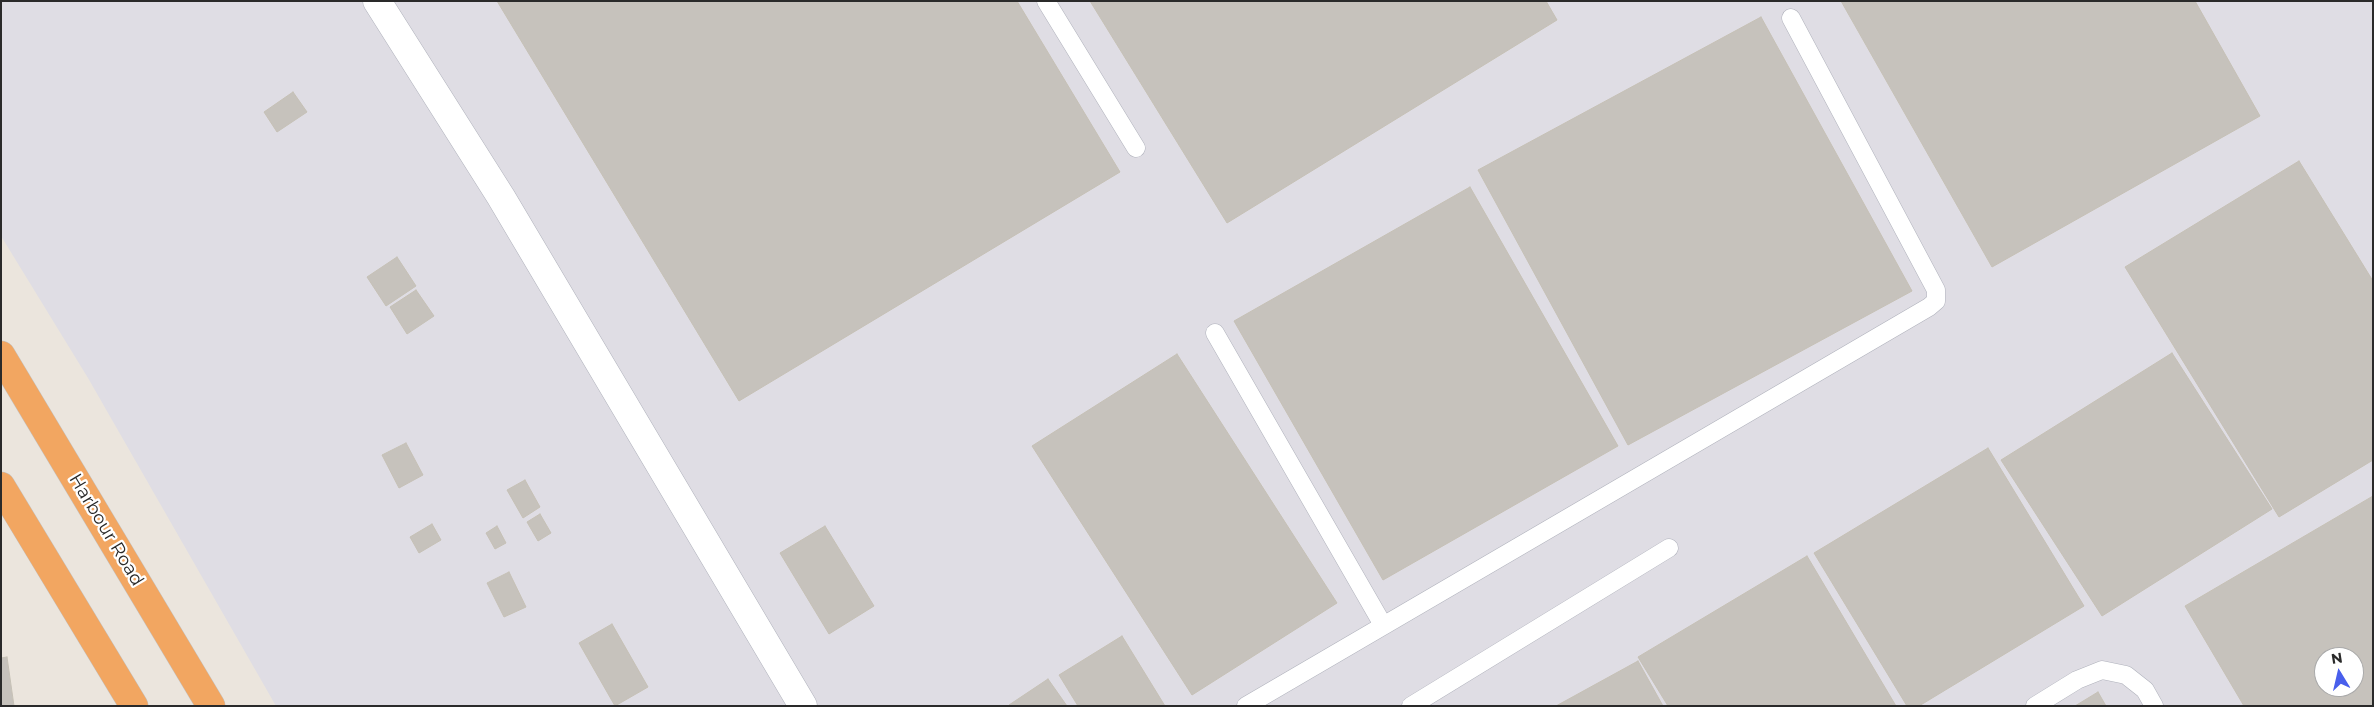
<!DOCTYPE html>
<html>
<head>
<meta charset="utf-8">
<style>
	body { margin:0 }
	#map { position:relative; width:2374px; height:707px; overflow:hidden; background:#ebe5dd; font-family:Montserrat,sans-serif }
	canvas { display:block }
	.frame { position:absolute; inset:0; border:2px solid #2a2a2a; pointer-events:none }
	.north { position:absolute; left:2314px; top:647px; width:50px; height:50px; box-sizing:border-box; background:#fff; border:1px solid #aaa; border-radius:50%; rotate:351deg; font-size:14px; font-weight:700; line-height:20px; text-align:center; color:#2a2a2a }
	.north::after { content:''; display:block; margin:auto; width:18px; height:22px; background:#495fec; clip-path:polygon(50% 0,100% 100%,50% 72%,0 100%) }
</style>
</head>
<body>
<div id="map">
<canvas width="2374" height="707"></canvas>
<div class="frame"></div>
<div class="north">N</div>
</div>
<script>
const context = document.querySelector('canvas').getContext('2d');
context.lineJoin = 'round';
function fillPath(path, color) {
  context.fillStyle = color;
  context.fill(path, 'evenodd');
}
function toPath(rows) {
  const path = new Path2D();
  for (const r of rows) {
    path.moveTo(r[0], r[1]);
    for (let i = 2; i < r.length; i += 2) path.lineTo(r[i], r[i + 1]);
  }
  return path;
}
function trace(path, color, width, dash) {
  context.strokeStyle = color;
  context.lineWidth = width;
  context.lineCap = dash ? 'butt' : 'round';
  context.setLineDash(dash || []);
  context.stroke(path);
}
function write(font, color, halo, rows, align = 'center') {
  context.font = font + ' Montserrat,sans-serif';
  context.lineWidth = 4.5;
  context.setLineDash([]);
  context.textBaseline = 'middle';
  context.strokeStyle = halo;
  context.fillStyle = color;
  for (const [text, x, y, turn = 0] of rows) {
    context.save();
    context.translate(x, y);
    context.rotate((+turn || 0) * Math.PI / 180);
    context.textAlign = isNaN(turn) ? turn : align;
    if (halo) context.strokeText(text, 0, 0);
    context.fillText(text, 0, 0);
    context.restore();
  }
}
fillPath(toPath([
	[1,1,2373,1,2373,706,276,706,88,378,1,236],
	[2324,657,2354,657,2354,687,2324,687]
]), '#dfdde4');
const building = toPath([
	[497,1,1017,1,1120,172,739,401,497,1],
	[1090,1,1546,1,1557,20,1227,223,1090,1],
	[1841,1,2195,1,2260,116,1992,267,1841,1],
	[1761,17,1912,291,1628,445,1478,170,1761,17],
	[293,92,307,112,277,132,264,112,293,92],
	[2299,161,2373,281,2373,460,2279,517,2125,267,2299,161],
	[1470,187,1618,446,1383,580,1234,321,1470,187],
	[397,257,416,286,386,306,367,277,397,257],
	[416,290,434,316,407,334,390,307,416,290],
	[2172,353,2272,509,2102,616,2001,460,2172,353],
	[1177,354,1337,603,1192,695,1032,446,1177,354],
	[406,443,423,475,399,488,382,455,406,443],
	[1988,448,2084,606,1919,706,1907,706,1814,553,1988,448],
	[525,480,540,507,523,518,507,490,525,480],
	[2373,496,2373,706,2244,706,2185,606,2373,496],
	[2324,657,2354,657,2354,687,2324,687,2324,657],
	[540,514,551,533,538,541,527,522,540,514],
	[432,524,441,540,419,553,410,537,432,524],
	[497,526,506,543,495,549,486,533,497,526],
	[825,526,874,606,829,634,780,553,825,526],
	[1807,556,1896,706,1668,706,1638,657,1807,556],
	[509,572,526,607,504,617,487,583,509,572],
	[612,624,648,687,615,706,579,643,612,624],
	[1122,636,1165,706,1078,706,1059,675,1122,636],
	[7,657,14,706,1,706,1,658,7,657],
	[1638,661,1663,706,1556,706,1638,661],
	[1048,679,1067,706,1009,706,1009,705,1048,679],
	[2098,692,2106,706,2075,706,2098,692]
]);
fillPath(building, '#c6c2bc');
trace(building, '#c6c1b6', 1);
const lane = toPath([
	[1046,1,1136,148],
	[1215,333,1383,625],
	[1246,706,1929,307,1936,301,1936,290,1791,18],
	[1411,706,1669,548],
	[2035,706,2077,680,2102,670,2126,675,2145,690,2154,706]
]);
const street = toPath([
	[377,1,501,197,803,706]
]);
const highway = toPath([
	[1,355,211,706],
	[1,486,134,706]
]);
trace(lane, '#b0b2bc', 19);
trace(street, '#b0b2bc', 29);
trace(highway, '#c3c3c3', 29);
trace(lane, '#fff', 18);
trace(street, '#fff', 28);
trace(highway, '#f2a661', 28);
write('18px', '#2a2a2a', '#fff', [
	["Harbour Road",106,530,59]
]);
</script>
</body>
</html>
